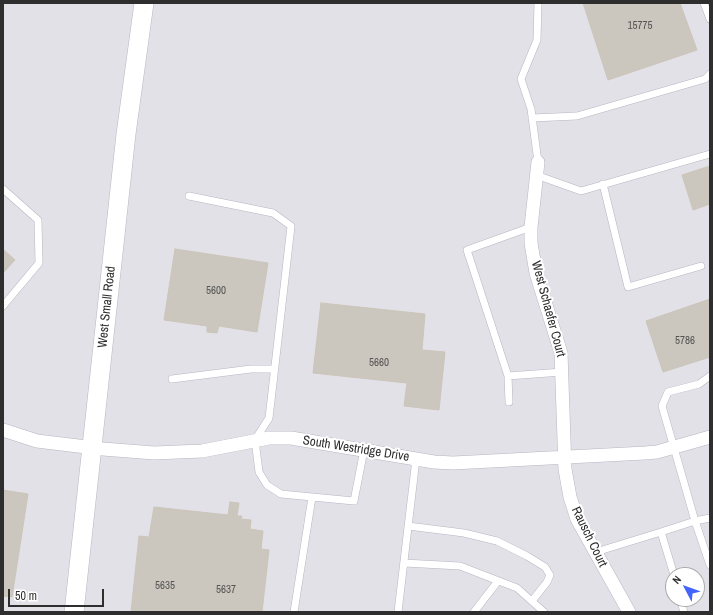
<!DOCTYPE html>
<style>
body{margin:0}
#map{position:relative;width:713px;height:615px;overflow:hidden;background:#efe9e1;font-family:"Archivo Narrow",sans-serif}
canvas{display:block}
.frame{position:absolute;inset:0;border:4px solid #2e2e2e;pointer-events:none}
.north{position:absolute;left:665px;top:567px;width:40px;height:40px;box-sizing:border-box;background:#fff;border:1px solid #ababab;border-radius:50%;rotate:311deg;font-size:11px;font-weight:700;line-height:16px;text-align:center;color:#2e2e2e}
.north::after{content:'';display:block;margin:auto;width:14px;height:18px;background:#4264fb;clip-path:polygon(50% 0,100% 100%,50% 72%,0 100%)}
.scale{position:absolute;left:8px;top:589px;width:96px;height:18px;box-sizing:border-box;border:2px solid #2e2e2e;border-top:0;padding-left:5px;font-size:12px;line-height:14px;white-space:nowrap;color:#2e2e2e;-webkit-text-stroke:3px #fff;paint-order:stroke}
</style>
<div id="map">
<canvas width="713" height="615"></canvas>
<div class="frame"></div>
<div class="north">N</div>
<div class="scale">50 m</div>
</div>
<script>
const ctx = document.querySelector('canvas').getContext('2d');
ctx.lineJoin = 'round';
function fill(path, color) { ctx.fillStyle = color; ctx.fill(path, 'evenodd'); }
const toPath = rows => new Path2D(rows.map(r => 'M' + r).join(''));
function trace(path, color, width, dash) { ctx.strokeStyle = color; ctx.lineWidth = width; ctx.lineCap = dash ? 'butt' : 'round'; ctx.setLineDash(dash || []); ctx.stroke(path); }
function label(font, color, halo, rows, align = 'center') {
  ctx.font = font + ' "Archivo Narrow",sans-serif'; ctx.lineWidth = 4; ctx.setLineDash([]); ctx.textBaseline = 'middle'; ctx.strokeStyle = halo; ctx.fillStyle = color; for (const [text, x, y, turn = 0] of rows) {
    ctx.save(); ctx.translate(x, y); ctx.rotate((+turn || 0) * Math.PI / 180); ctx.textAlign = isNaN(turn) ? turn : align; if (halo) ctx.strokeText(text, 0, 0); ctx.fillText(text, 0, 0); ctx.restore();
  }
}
const industrial = toPath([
 [3,3,710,3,710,612,3,612],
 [673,575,697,575,697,599,673,599]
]);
const building = toPath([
 [583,3,680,3,697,50,608,80,583,3],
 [710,166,710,204,693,210,682,175,710,166],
 [3,249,15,260,3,273,3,249],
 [175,249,268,263,257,332,219,326,217,333,207,332,207,326,164,320,175,249],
 [710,299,710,357,663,372,646,321,710,299],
 [321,303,425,314,422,350,445,352,439,410,404,406,407,383,313,373,321,303],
 [3,490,28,494,12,597,3,596,3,490],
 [230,502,239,503,237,516,242,516,241,519,251,520,250,529,263,531,261,549,269,550,262,612,131,612,139,536,149,537,154,507,228,515,230,502]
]);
const lane = toPath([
 [704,3,710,19],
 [532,118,577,116,705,79,710,74],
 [538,162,531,109,521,79,537,40,538,3],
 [536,175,581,191,710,154],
 [603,184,628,287,701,266],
 [3,189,38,220,39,263,3,306],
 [189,196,273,213,291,226,269,418,255,440,259,472,267,485,281,494,354,501,364,450],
 [531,227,467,250,508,376,562,372],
 [508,376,509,402],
 [172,379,251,369,274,369],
 [710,518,695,521,710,565],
 [408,526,464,533,497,541,527,556,545,567,550,575,547,582,532,601],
 [596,552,661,532],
 [404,563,460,566,517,588,544,612],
 [674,575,661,532,695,521,662,406,668,392,699,384,710,376],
 [680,599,684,612],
 [294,612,312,497],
 [398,612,416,459],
 [474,612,498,581]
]);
const street = toPath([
 [538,162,531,227,531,243,536,273,561,353,565,469,570,497,577,519,629,612],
 [3,430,37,441,103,449,154,453,202,451,269,438,291,438,434,462,453,463,645,453,657,452,710,437]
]);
const secondary = toPath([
 [74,612,126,134,144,3]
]);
const numberNames = [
 ["15775",640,26],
 ["5600",216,291],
 ["5786",685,341],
 ["5660",379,363],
 ["5635",165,586],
 ["5637",226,590]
];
const streetNames = [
 ["West Small Road",107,307,-84],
 ["West Schaefer Court",548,309,75],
 ["South Westridge Drive",356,449,9],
 ["Rausch Court",589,537,64]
];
fill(industrial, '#e3e1e8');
fill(building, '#cbc7bf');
trace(building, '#cbc5ba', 1);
trace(lane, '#b4b7c1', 8);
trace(street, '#b4b7c1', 14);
trace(secondary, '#b4b7c1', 20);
trace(lane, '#fff', 7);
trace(street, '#fff', 13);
trace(secondary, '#fff', 19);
label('11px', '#555452', null, numberNames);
label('13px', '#2e2e2e', '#fff', streetNames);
</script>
